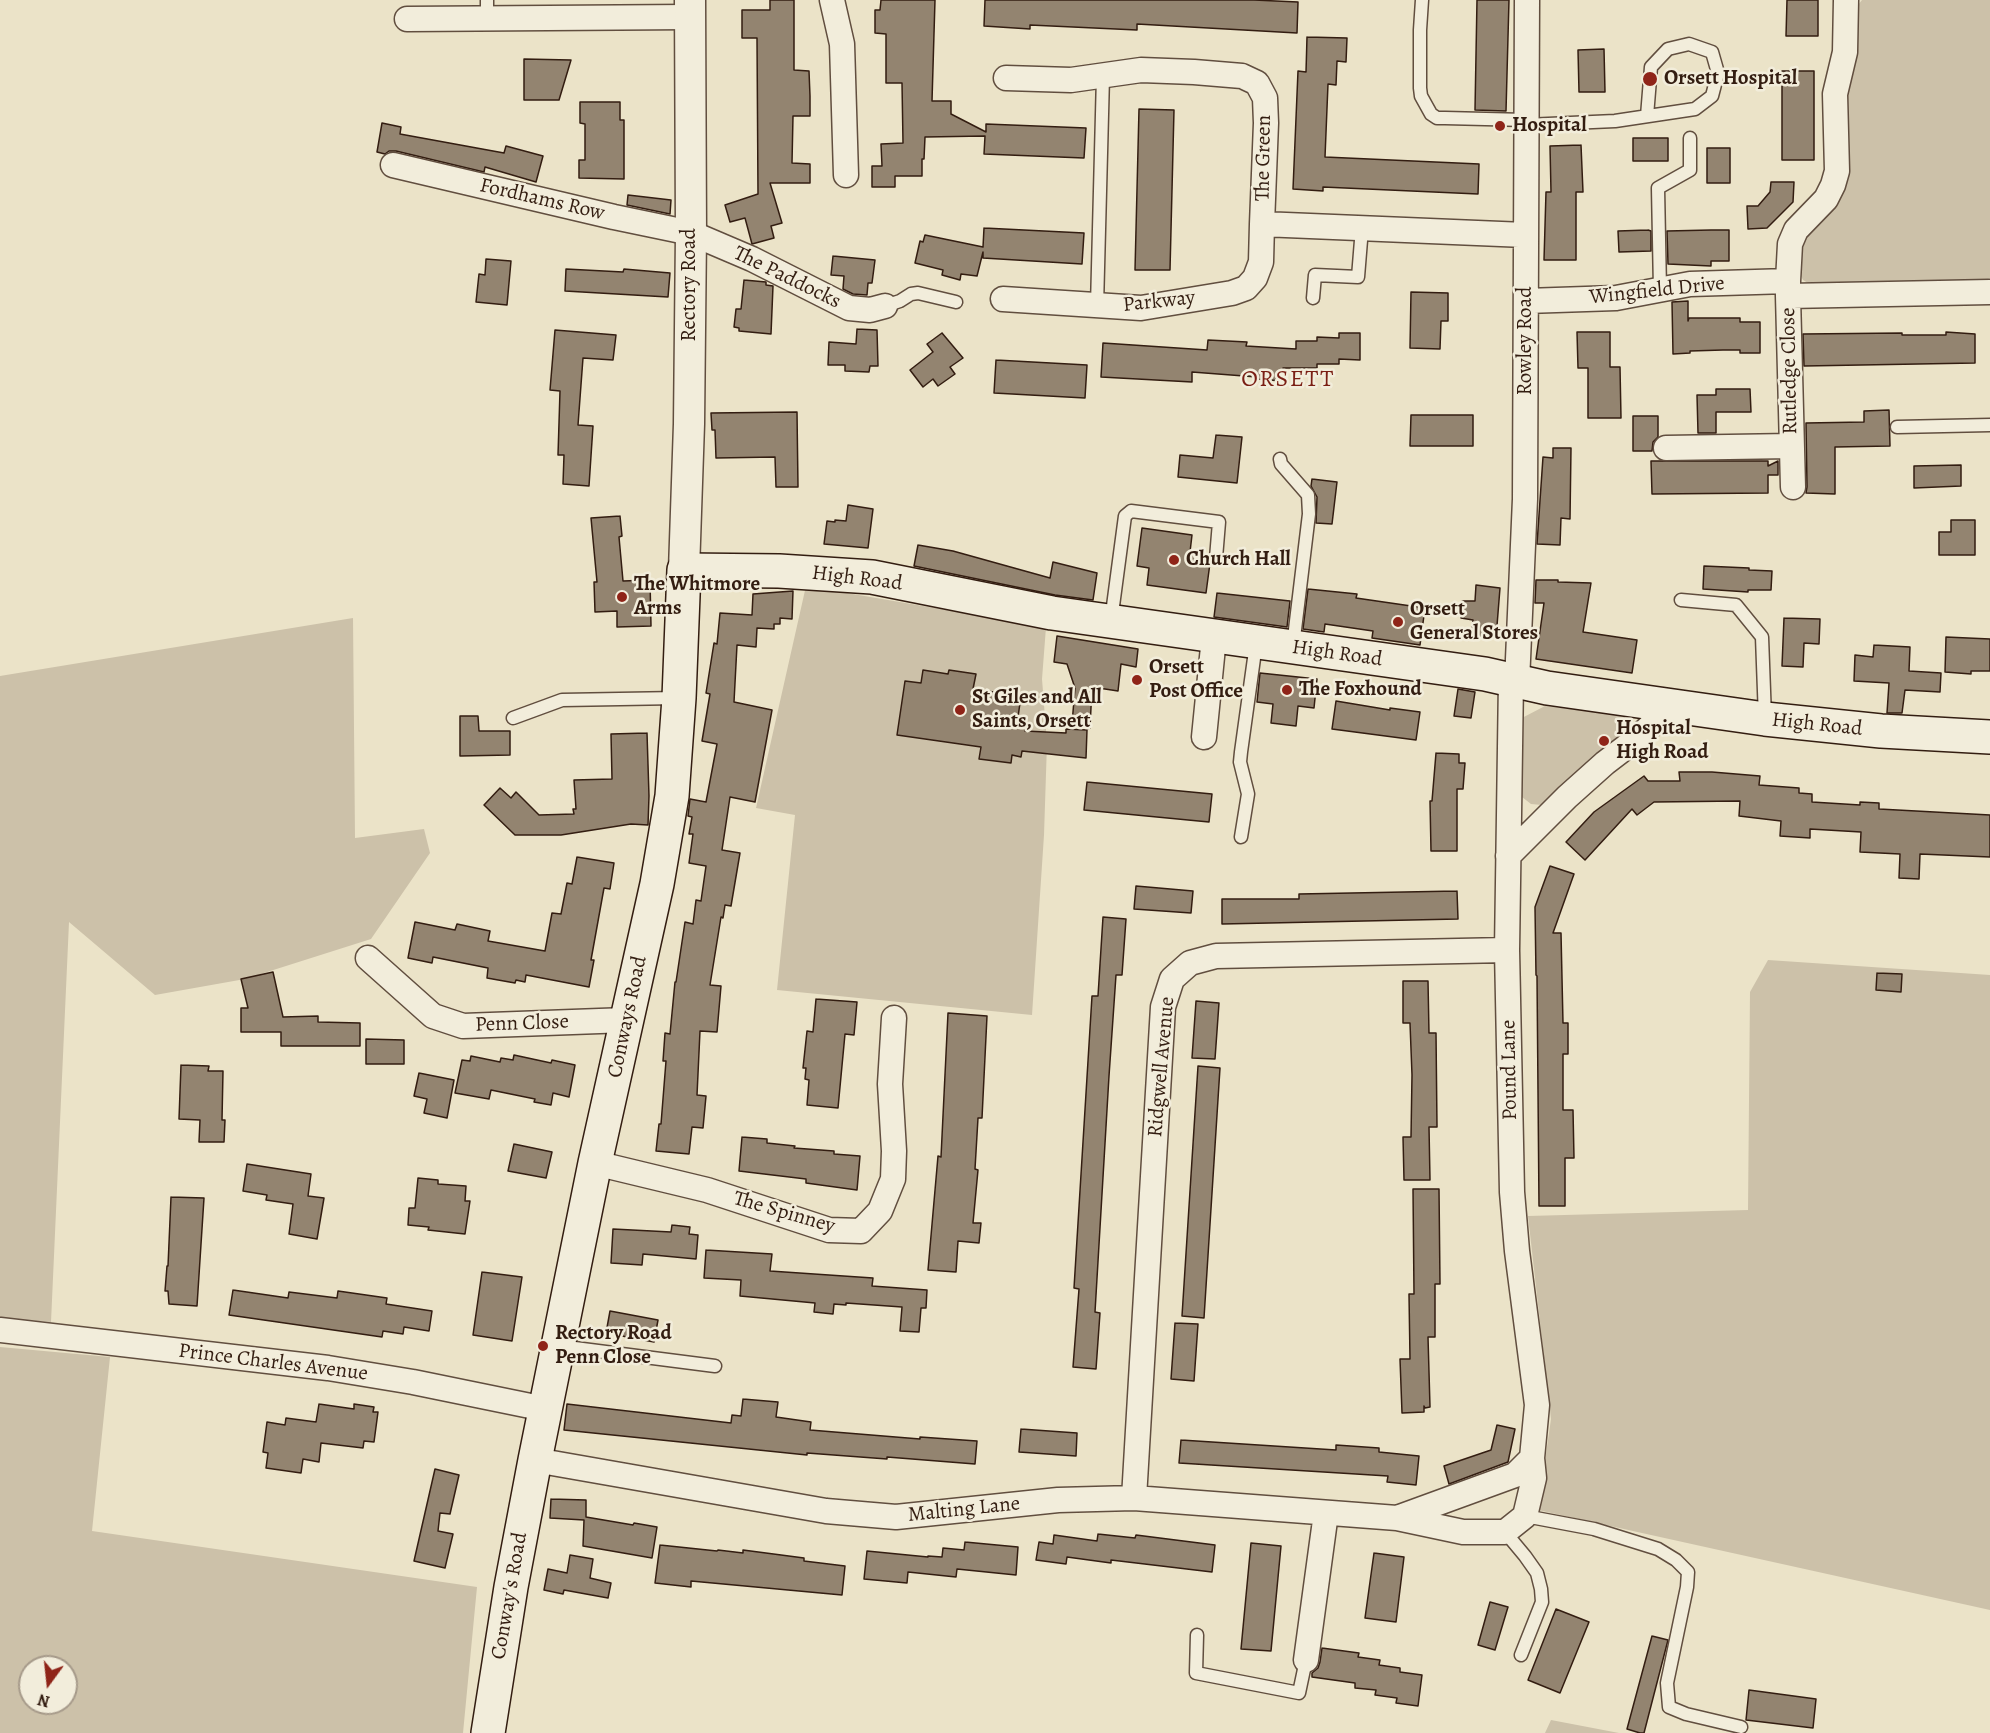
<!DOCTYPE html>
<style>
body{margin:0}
#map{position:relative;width:1990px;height:1733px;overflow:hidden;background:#ebe3c8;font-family:Alegreya,serif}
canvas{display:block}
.north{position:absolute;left:18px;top:1655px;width:60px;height:60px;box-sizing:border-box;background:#f2eddb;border:2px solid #a69a8a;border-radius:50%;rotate:195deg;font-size:16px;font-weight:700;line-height:24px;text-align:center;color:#331d11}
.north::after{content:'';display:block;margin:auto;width:21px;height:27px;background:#8f2418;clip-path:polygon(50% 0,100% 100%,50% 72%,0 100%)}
</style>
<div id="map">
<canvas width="1990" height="1733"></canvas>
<div class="north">N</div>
</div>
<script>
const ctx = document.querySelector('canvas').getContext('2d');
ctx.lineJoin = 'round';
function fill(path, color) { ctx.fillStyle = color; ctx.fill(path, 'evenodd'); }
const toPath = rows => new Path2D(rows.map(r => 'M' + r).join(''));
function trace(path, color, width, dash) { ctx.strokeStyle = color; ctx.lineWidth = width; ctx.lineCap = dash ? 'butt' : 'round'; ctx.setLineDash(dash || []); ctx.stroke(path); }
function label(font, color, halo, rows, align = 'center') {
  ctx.font = font + ' Alegreya,serif'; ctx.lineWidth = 5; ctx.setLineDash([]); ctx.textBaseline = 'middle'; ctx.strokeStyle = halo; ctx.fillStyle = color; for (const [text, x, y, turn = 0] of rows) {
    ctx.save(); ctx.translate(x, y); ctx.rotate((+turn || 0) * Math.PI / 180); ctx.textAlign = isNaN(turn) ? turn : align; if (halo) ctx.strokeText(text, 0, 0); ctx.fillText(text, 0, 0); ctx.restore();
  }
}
const green = toPath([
 [1862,0,1990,0,1990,278,1978,284,1813,286,1803,280,1799,272,1803,235,1832,202,1841,91,1851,14],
 [806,586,1046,627,1042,679,1047,743,1044,835,1032,1015,777,990,795,815,756,808],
 [353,618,355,838,424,829,430,853,371,939,245,979,155,995,69,922,51,1322,0,1318,0,676],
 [1545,706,1630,716,1631,724,1628,733,1542,805,1531,804,1522,797,1518,790,1520,719],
 [1768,960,1990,975,1990,1610,1538,1510,1551,1419,1528,1216,1748,1210,1750,992],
 [0,1347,110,1357,92,1531,477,1587,463,1733,0,1733],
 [30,1667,66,1667,66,1703,30,1703],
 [1551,1720,1619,1733,1545,1733]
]);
const building = toPath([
 [770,0,794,0,794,70,809,71,810,96,810,116,793,116,792,163,810,164,810,183,770,183,782,223,771,226,774,238,752,244,745,218,730,222,725,205,758,194,757,38,742,38,742,10,770,10,770,0],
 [881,0,935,0,932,101,951,101,951,114,986,132,986,124,1086,128,1084,158,984,154,985,136,925,137,924,159,922,159,922,176,895,176,895,187,872,187,872,166,882,166,881,144,903,143,902,83,886,83,886,34,875,33,875,10,880,10,881,0],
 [985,0,1254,0,1298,2,1297,33,1137,24,1137,30,1030,25,1030,29,984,26,985,0],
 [1477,0,1509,0,1506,111,1475,110,1477,0],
 [1787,0,1818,0,1818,36,1786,36,1787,0],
 [1307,37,1347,38,1346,62,1337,61,1336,85,1328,84,1325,157,1479,164,1478,194,1323,187,1323,191,1293,189,1298,71,1306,72,1307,37],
 [1604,49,1605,92,1579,92,1578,50,1604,49],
 [524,59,571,60,559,100,524,100,524,59],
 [1782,71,1814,71,1814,160,1782,160,1782,71],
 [580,102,620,102,620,120,624,120,624,179,579,178,579,160,585,160,585,124,580,123,580,102],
 [1139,109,1174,110,1170,270,1135,270,1139,109],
 [382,123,401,127,400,134,504,153,506,146,543,156,536,182,485,167,484,172,396,151,389,151,385,154,377,152,382,123],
 [1633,138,1668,138,1668,161,1633,161,1633,138],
 [1581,145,1583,192,1576,192,1576,260,1544,260,1546,192,1551,192,1550,146,1581,145],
 [1707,148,1730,148,1730,183,1707,183,1707,148],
 [1771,182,1794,182,1793,202,1767,228,1748,229,1747,206,1758,206,1770,192,1771,182],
 [628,195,671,200,670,214,627,205,628,195],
 [984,228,1084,233,1082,264,983,258,983,252,977,276,961,274,960,280,942,275,943,270,915,263,920,241,923,242,925,235,983,247,984,228],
 [1648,230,1651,231,1651,251,1619,252,1618,231,1648,230],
 [1711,230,1729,230,1729,261,1711,261,1711,266,1668,264,1667,231,1711,230],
 [833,256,875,260,872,283,868,283,867,295,853,294,843,289,844,276,831,275,833,256],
 [486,259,511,261,507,305,476,302,479,274,485,275,486,259],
 [566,269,623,272,624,269,670,273,668,297,565,291,566,269],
 [744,280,766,282,766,285,773,286,771,334,739,331,739,328,734,327,736,309,741,309,744,280],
 [1411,292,1448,293,1448,321,1441,321,1440,349,1410,348,1411,292],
 [1688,301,1688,321,1689,318,1740,318,1740,322,1760,322,1760,353,1740,353,1740,350,1723,350,1690,351,1690,353,1673,354,1672,302,1688,301],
 [857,329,877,330,878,366,870,366,869,372,845,371,845,365,828,365,829,342,856,344,857,329],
 [555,330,616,335,613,360,583,358,578,425,593,426,589,486,563,484,564,455,558,455,560,391,550,390,555,330],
 [1577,332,1610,332,1610,367,1620,367,1621,418,1588,418,1588,368,1578,368,1577,332],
 [1946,332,1975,334,1975,363,1804,366,1803,334,1902,333,1902,335,1946,335,1946,332],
 [942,333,963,358,950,367,955,374,938,386,933,379,923,387,910,370,933,352,927,344,942,333],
 [1339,333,1360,333,1360,360,1339,359,1339,364,1317,364,1317,368,1283,368,1282,381,1257,379,1257,377,1192,372,1192,382,1101,377,1103,343,1207,350,1208,340,1247,342,1246,346,1296,349,1296,341,1317,341,1317,337,1339,338,1339,333],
 [996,360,1087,365,1085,398,994,393,996,360],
 [1716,389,1750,389,1751,412,1716,412,1716,433,1698,433,1697,395,1716,395,1716,389],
 [1889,410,1890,446,1835,447,1835,494,1806,493,1807,487,1806,423,1864,422,1864,411,1889,410],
 [797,412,798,487,776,487,775,457,716,458,715,430,712,430,711,413,797,412],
 [1411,415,1473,415,1473,446,1410,446,1411,415],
 [1633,416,1658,416,1658,437,1653,442,1652,451,1633,451,1633,416],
 [1216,435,1242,437,1237,483,1178,477,1180,455,1213,458,1216,435],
 [1553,448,1571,448,1570,519,1561,518,1560,545,1537,544,1543,457,1553,458,1553,448],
 [1651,461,1768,461,1768,466,1778,461,1778,475,1768,475,1768,493,1652,494,1651,461],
 [1961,465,1961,486,1914,488,1914,466,1961,465],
 [1312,479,1337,482,1332,524,1316,523,1317,497,1311,486,1312,479],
 [848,505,873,509,868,548,824,544,827,521,835,522,835,520,846,521,848,505],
 [620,516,622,536,619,537,623,581,650,580,651,626,617,627,617,611,595,612,594,582,597,582,591,518,620,516],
 [1951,520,1975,520,1975,555,1939,555,1939,532,1951,532,1951,520],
 [1142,528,1192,535,1190,552,1208,554,1210,563,1206,593,1147,585,1149,568,1137,566,1142,528],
 [918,545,953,551,1050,578,1053,562,1097,573,1093,600,1055,595,914,566,918,545],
 [1704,566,1749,568,1749,570,1772,571,1771,590,1748,590,1748,592,1703,589,1704,566],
 [1536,580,1558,580,1558,582,1591,583,1583,632,1637,640,1632,673,1536,659,1544,603,1535,603,1536,580],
 [1476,585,1500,588,1496,638,1471,636,1473,620,1461,618,1462,601,1475,601,1476,585],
 [1308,589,1357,594,1356,598,1425,608,1420,645,1372,638,1373,631,1325,624,1324,632,1303,629,1308,589],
 [793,591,792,619,780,618,780,624,774,624,774,629,757,628,756,647,737,645,734,702,772,710,755,802,730,797,722,850,740,853,731,906,725,905,723,918,721,917,710,985,721,986,717,1032,700,1031,697,1095,706,1096,703,1128,692,1127,689,1154,656,1151,659,1124,661,1124,666,1061,663,1061,665,1033,670,1034,675,982,676,982,685,922,693,924,696,900,701,901,706,866,689,863,693,834,689,834,692,817,688,816,690,799,706,802,717,744,702,741,710,694,706,693,714,643,717,644,720,613,752,615,753,594,793,591],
 [1217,593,1290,601,1287,627,1214,617,1217,593],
 [1784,618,1820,619,1819,644,1804,643,1803,667,1782,666,1784,618],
 [1057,636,1138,649,1136,667,1121,664,1118,691,1092,687,1090,728,1087,729,1086,725,1072,724,1075,688,1067,664,1054,662,1057,636],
 [1946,637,1990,639,1990,671,1971,671,1971,674,1945,672,1946,637],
 [1874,645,1910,647,1909,671,1941,673,1940,692,1905,690,1902,713,1887,713,1889,683,1854,681,1855,655,1873,657,1874,645],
 [923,670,948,674,949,670,976,674,973,689,1021,696,1017,724,1026,725,1025,731,1066,733,1066,729,1087,730,1086,758,1022,751,1021,757,1012,755,1011,763,979,759,981,747,897,735,905,681,921,683,923,670],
 [1260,673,1317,679,1314,708,1298,706,1296,726,1271,723,1273,704,1257,702,1260,673],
 [1458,689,1475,692,1471,718,1454,716,1458,689],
 [1336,701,1390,710,1390,708,1420,712,1416,740,1332,729,1336,701],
 [460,716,478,716,479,731,510,731,510,755,460,756,460,716],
 [647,733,649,796,648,825,631,824,561,835,515,835,484,805,500,788,511,798,516,792,539,815,574,814,573,809,576,809,574,780,612,779,611,734,647,733],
 [1436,753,1459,754,1459,763,1465,763,1463,789,1457,789,1457,851,1431,851,1430,801,1432,801,1436,753],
 [1679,772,1712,772,1760,776,1759,785,1799,788,1799,793,1812,794,1812,802,1860,805,1860,802,1879,803,1879,809,1990,815,1990,857,1920,854,1919,879,1899,878,1900,854,1860,852,1861,832,1810,829,1810,838,1780,836,1781,821,1739,816,1740,801,1654,802,1637,815,1632,809,1585,860,1566,842,1594,812,1644,776,1648,781,1680,781,1679,772],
 [1087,782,1212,794,1209,822,1084,810,1087,782],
 [577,857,614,863,610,889,604,888,591,960,594,960,589,987,526,975,525,982,516,980,515,983,487,978,488,968,433,957,432,963,408,958,415,922,455,930,457,924,490,931,488,941,545,951,552,913,561,914,567,883,572,884,577,857],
 [1550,866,1574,874,1553,933,1561,933,1563,1023,1568,1023,1568,1054,1563,1054,1563,1110,1573,1110,1574,1158,1565,1158,1565,1206,1539,1206,1537,976,1536,975,1535,907,1550,866],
 [1136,886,1193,891,1191,913,1134,909,1136,886],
 [1457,891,1458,919,1222,924,1222,899,1299,899,1299,894,1457,891],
 [1103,917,1126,919,1122,975,1116,975,1109,1076,1095,1312,1100,1313,1096,1369,1073,1367,1079,1289,1074,1288,1092,996,1098,996,1103,917],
 [273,972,283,1017,318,1016,318,1022,360,1023,360,1046,281,1046,281,1032,241,1032,241,1008,248,1008,241,979,273,972],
 [1877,973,1902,974,1901,992,1876,990,1877,973],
 [1403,981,1428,981,1429,1033,1436,1033,1437,1127,1429,1127,1430,1180,1404,1180,1403,1137,1411,1137,1412,1075,1410,1023,1403,1023,1403,981],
 [816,999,857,1002,854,1035,845,1034,838,1108,807,1105,809,1080,805,1079,806,1068,803,1068,807,1031,813,1032,816,999],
 [1196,1001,1219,1003,1215,1059,1192,1058,1196,1001],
 [948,1013,987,1016,982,1118,978,1118,975,1169,978,1170,973,1223,981,1223,979,1243,958,1241,956,1272,928,1270,938,1156,941,1157,948,1013],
 [366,1039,404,1040,404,1064,366,1064,366,1039],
 [514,1055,551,1063,552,1060,575,1065,569,1097,553,1093,551,1105,534,1102,535,1099,491,1090,489,1099,455,1093,462,1060,470,1061,471,1056,500,1062,501,1058,513,1060,514,1055],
 [181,1065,209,1066,208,1071,223,1071,222,1120,225,1120,224,1142,199,1142,200,1120,179,1119,181,1065],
 [1198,1066,1220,1068,1204,1318,1182,1316,1198,1066],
 [419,1073,454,1080,447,1118,424,1113,427,1099,414,1096,419,1073],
 [742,1137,767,1139,767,1143,795,1146,794,1148,834,1151,834,1154,860,1156,857,1190,806,1183,806,1179,739,1171,742,1137],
 [514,1144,552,1152,546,1178,508,1171,514,1144],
 [247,1164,311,1174,308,1196,324,1198,317,1239,289,1234,293,1204,266,1200,267,1195,243,1191,247,1164],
 [418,1178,438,1180,438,1184,466,1186,465,1201,470,1201,465,1234,428,1230,429,1227,408,1225,409,1208,415,1208,418,1178],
 [1413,1189,1439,1189,1440,1284,1435,1284,1435,1337,1428,1337,1430,1407,1425,1408,1424,1406,1424,1412,1402,1413,1400,1359,1410,1359,1409,1294,1414,1294,1413,1189],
 [171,1197,204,1198,197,1306,169,1304,168,1291,165,1291,167,1266,168,1266,171,1197],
 [672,1225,690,1227,689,1234,698,1235,696,1259,643,1254,642,1265,611,1263,613,1229,671,1232,672,1225],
 [706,1250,772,1254,770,1271,873,1278,872,1286,927,1290,926,1308,921,1308,919,1332,900,1331,902,1307,846,1303,846,1305,834,1304,833,1314,814,1312,815,1303,740,1296,741,1280,704,1278,706,1250],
 [482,1272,522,1277,512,1341,473,1335,482,1272],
 [233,1290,288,1298,289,1292,337,1298,338,1291,387,1298,386,1304,432,1311,429,1331,404,1327,403,1334,383,1331,382,1337,229,1315,233,1290],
 [610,1311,658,1320,654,1342,606,1333,610,1311],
 [1175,1323,1198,1324,1194,1381,1171,1379,1175,1323],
 [743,1399,778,1402,776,1417,811,1422,810,1430,920,1439,920,1437,977,1441,975,1464,887,1457,887,1459,807,1453,807,1455,564,1430,567,1404,731,1423,732,1415,741,1416,743,1399],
 [319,1404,354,1409,354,1404,374,1407,373,1412,378,1412,374,1442,364,1441,363,1448,321,1443,319,1462,303,1459,301,1473,266,1468,268,1453,263,1452,267,1422,285,1425,286,1418,316,1422,319,1404],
 [1497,1425,1515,1429,1508,1462,1449,1484,1444,1466,1491,1450,1497,1425],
 [1021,1429,1077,1433,1076,1456,1019,1452,1021,1429],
 [1181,1440,1336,1450,1336,1445,1379,1448,1379,1452,1419,1456,1416,1485,1387,1482,1388,1476,1179,1463,1181,1440],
 [435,1469,459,1475,450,1514,440,1513,438,1531,453,1534,445,1568,414,1561,435,1469],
 [551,1499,586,1500,586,1517,633,1525,634,1523,657,1527,652,1558,583,1546,584,1520,550,1518,551,1499],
 [1098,1534,1135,1538,1136,1535,1215,1545,1212,1572,1111,1560,1111,1563,1067,1557,1066,1564,1036,1560,1039,1542,1053,1544,1054,1535,1097,1541,1098,1534],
 [965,1542,1018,1547,1016,1575,957,1569,956,1577,908,1572,907,1583,864,1579,867,1551,928,1557,928,1556,942,1557,943,1548,964,1550,965,1542],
 [1251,1543,1281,1546,1271,1651,1241,1649,1251,1543],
 [660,1545,717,1551,718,1550,743,1553,743,1550,804,1558,804,1561,845,1566,842,1595,691,1581,691,1587,655,1583,660,1545],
 [1374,1553,1404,1557,1396,1622,1365,1618,1374,1553],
 [570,1555,593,1559,590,1578,611,1583,608,1598,564,1590,563,1594,544,1590,548,1569,567,1573,570,1555],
 [1490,1602,1508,1607,1495,1650,1478,1645,1490,1602],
 [1556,1609,1589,1622,1560,1693,1528,1680,1556,1609],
 [1652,1636,1668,1640,1644,1733,1640,1733,1627,1729,1652,1636],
 [1322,1648,1359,1653,1358,1657,1380,1660,1379,1665,1400,1668,1400,1672,1422,1675,1418,1706,1396,1703,1397,1698,1375,1695,1376,1690,1355,1688,1355,1683,1312,1677,1312,1673,1318,1668,1320,1662,1322,1648],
 [1749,1690,1816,1699,1813,1728,1746,1720,1749,1690]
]);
const service = toPath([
 [487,0,487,18],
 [1422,0,1420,30,1420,88,1421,96,1431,114,1437,118,1445,118,1526,120],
 [1526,125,1615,121,1695,109,1712,96,1718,73,1712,52,1689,44,1668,49,1651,67,1647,116],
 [1660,290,1658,188,1690,170,1690,138],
 [1313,298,1315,275,1358,277,1362,228],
 [885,306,900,301,911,294,918,293,956,302],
 [1097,306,1103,76],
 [1897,427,1990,425],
 [1280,459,1281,464,1308,495,1309,514,1293,646],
 [1681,600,1736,605,1762,637,1765,718],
 [1111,621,1125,516,1131,511,1219,522,1216,558],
 [513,718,562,700,678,698],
 [1241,837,1248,794,1240,762,1241,752,1256,644],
 [559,1346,715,1366],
 [1525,1516,1594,1529,1658,1549,1676,1560,1688,1572,1687,1587,1667,1683,1669,1707,1686,1714,1741,1727],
 [1505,1532,1525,1556,1537,1573,1541,1589,1542,1602,1521,1655],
 [1197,1635,1196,1673,1299,1693,1306,1660]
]);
const minor = toPath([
 [832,0,842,44,846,175],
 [407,19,689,17],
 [1006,78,1071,80,1141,70,1194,72,1242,76,1257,83,1265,98,1266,123,1262,224,1525,235],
 [393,165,614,217,691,233,752,259,849,308,870,310,885,306],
 [1788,281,1790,244,1796,230,1826,199,1833,185,1837,171,1835,94,1845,52,1846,0],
 [1788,296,1793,487],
 [1003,299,1141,308,1232,293,1246,288,1255,278,1261,262,1262,224],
 [1526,301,1616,298,1690,284,1788,281,1788,296,1990,292],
 [1666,448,1791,446],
 [1517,682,1525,499,1527,0],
 [1204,737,1214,637],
 [1508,856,1567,797,1605,763,1639,737,1672,705],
 [368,958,433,1016,463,1026,627,1020],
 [595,1163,707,1190,829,1230,861,1231,880,1211,893,1179,894,1151,890,1084,894,1018],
 [0,1330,328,1368,413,1382,545,1409],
 [535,1460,826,1511,896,1517,1058,1500,1134,1498,1397,1518,1463,1532,1505,1532,1525,1516,1534,1478,1532,1458,1537,1405,1517,1251,1512,1192,1507,950,1511,680],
 [1134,1498,1163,1007,1172,979,1190,963,1216,956,1507,950],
 [1397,1518,1515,1475,1532,1458],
 [1306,1660,1326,1513]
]);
const tertiary = toPath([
 [684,570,689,424,691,233,690,0]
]);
const secondary = toPath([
 [488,1733,511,1587,535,1460,595,1163,657,884,672,796,679,698,684,570,779,571,872,577,1052,613,1485,674,1547,688,1765,719,1881,731,1990,737]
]);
const markers = [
 [1650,79,8,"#8f2418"],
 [1500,126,6,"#8f2418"],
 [1174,560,6,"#8f2418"],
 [622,597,6,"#8f2418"],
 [1398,622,6,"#8f2418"],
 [1137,680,6,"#8f2418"],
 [1287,690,6,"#8f2418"],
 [960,710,6,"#8f2418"],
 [1604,741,6,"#8f2418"],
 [543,1346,6,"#8f2418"]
];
const poiNames = [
 ["Orsett Hospital",1664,79],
 ["Hospital",1512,126],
 ["Church Hall",1186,560],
 ["The Whitmore",634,585],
 ["Arms",634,609],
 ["Orsett",1410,610],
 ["General Stores",1410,634],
 ["Orsett",1149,668],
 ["Post Office",1149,692],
 ["The Foxhound",1299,690],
 ["St Giles and All",972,698],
 ["Saints, Orsett",972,722],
 ["Hospital",1616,729],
 ["High Road",1616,753],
 ["Rectory Road",555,1334],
 ["Penn Close",555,1358]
];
const streetNames = [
 ["The Green",1264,158,-89],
 ["Fordhams Row",542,200,13],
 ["The Paddocks",787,278,26],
 ["Rectory Road",690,285,-90],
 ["Wingfield Drive",1657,291,-6],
 ["Parkway",1159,302,-6],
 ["Rowley Road",1526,341,-90],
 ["Rutledge Close",1790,371,-91],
 ["High Road",857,579,7],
 ["High Road",1337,654,8],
 ["High Road",1817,725,6],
 ["Conways Road",628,1017,-78],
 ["Penn Close",522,1024,-2],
 ["Ridgwell Avenue",1162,1067,-85],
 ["Pound Lane",1510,1070,-91],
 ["The Spinney",784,1213,16],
 ["Prince Charles Avenue",273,1363,7],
 ["Malting Lane",964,1510,-6],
 ["Conway's Road",510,1596,-80]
];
const quarterNames = [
 ["ORSETT",1288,380]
];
fill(green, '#ccc1a9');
fill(building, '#938470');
trace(building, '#331d11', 1.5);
trace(service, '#614e3f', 15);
trace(minor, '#614e3f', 27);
trace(tertiary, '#614e3f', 33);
trace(secondary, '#331d11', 36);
trace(service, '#f2eddb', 12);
trace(minor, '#f2eddb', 24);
trace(tertiary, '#f2eddb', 30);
trace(secondary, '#f2eddb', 33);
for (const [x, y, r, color] of markers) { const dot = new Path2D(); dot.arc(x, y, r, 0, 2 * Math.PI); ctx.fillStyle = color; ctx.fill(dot); trace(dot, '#f2eddb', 2); }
label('bold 21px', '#331d11', '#f2eddb', poiNames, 'left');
label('21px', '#331d11', '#f2eddb', streetNames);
ctx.letterSpacing = '1.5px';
label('24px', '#7a1f14', '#f2eddb', quarterNames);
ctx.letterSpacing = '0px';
</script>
